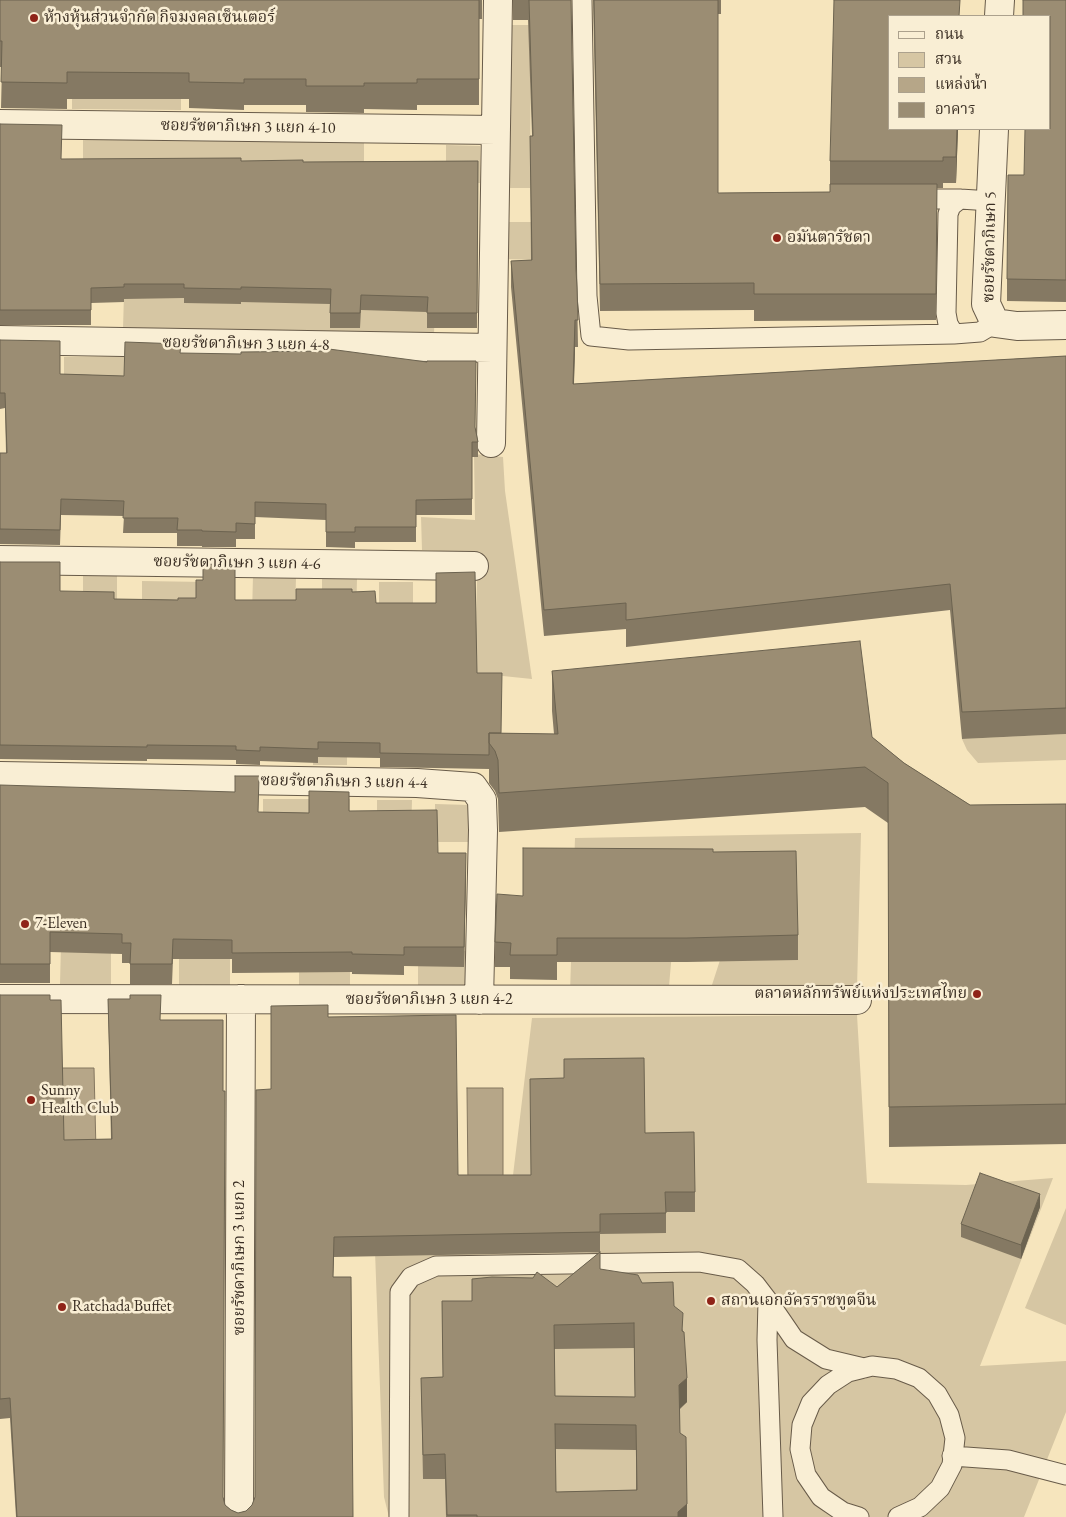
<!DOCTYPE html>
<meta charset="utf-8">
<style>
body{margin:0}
#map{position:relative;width:1066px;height:1517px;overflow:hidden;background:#f6e5bd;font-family:"EB Garamond","Noto Serif Thai",serif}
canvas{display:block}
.legend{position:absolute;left:888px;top:15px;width:162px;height:115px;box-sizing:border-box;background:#f9eed4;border:1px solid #aca18d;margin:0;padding:6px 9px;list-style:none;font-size:15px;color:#392d22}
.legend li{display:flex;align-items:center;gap:10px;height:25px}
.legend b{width:25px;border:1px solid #aca18d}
</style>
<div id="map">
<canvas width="1066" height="1517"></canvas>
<ul class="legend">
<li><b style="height:6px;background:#f9eed4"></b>ถนน</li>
<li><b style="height:14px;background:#d6c6a3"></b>สวน</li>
<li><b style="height:14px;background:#b6a688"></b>แหล่งน้ำ</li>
<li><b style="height:14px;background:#9b8d73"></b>อาคาร</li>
</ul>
</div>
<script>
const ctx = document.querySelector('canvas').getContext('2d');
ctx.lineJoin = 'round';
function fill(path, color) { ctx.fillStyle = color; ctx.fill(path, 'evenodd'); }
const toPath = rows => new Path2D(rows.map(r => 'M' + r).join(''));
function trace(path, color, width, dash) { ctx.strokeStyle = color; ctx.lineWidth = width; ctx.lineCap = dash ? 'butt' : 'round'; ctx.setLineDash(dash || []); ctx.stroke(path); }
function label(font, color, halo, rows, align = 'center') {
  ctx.font = font + ' "EB Garamond","Noto Serif Thai",serif'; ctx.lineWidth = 5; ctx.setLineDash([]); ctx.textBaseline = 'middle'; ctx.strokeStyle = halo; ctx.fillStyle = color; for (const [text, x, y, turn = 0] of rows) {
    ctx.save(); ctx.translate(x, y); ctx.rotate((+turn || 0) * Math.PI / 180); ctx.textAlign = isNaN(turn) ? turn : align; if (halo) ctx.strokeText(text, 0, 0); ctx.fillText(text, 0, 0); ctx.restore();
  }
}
const green = toPath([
 [509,25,531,25,530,188,509,188],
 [72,83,181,85,181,110,72,109],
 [83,138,364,138,364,179,83,179],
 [446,145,480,146,480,183,446,183],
 [505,222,539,222,539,260,505,259],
 [124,294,435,299,434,335,123,329],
 [64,357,125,357,124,395,64,395],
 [474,454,503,457,505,491,532,679,474,673,478,553,422,550,421,517,475,520],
 [83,575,117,576,117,614,83,614],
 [253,576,296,577,295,615,252,614],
 [322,579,357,579,356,617,322,617],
 [142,581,205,582,204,620,142,619],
 [379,582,413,582,413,620,379,620],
 [314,727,347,728,347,765,313,765],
 [1066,734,1066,760,978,763,967,750,962,739],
 [263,799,350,799,350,837,263,838],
 [377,800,412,800,411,839,377,838],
 [435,804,469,805,469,842,435,842],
 [861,833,857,988,711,988,741,895,673,941,669,986,570,993,575,838],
 [61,945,111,946,111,984,60,984],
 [179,948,230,949,230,986,179,986],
 [299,949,350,949,350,987,299,987],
 [418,950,469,951,469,988,418,989],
 [857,1015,867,1183,966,1185,1053,1178,980,1366,1066,1361,1066,1412,1024,1517,389,1517,384,1497,375,1251,506,1233,532,1018],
 [1066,1208,1066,1325,1025,1308]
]);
const water = toPath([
 [62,1068,94,1068,96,1151,57,1151,62,1068],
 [467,1088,503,1088,503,1183,468,1183,467,1088]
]);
const lane = toPath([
 [582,0,587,296,591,336,629,340,954,334,980,332,995,323],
 [913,199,960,199,991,201],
 [954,334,948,324,946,313,948,214,951,206,960,199],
 [768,1301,794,1339,826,1359,864,1368],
 [952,1456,1008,1460,1066,1475],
 [399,1517,400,1292,411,1277,436,1266,699,1262,738,1269,755,1284,768,1301,767,1340,773,1517],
 [859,1517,843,1512,821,1497,806,1475,800,1449,802,1425,811,1403,828,1385,848,1372,872,1366,896,1369,919,1378,937,1394,949,1415,955,1438,952,1465,940,1488,920,1507,898,1517]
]);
const street = toPath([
 [999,16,1000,0],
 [0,124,496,130],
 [994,129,986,304,995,323,1017,326,1066,325],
 [0,340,492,348],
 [491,443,498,0],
 [0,560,474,566],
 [0,776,417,783,473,787,482,800,483,830,479,1000],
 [0,999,857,1000],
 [239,1517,241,999]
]);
const wall = toPath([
 [0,0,482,0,482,19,479,19,479,105,417,105,417,110,364,109,364,113,306,112,306,105,244,105,244,110,189,108,189,99,67,99,67,109,1,108,2,67,0,67],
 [513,0,571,0,576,270,577,287,578,347,575,347,574,384,1066,356,1066,734,962,739,950,610,626,647,626,629,544,636,511,287,511,261,531,260,530,136,532,136,528,20,513,20],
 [593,0,721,0,721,14,718,14,718,193,830,192,830,161,890,129,958,129,956,183,943,183,943,188,937,188,936,320,754,321,754,310,600,311],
 [1066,0,1066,302,1007,301,1007,279,1024,175,1050,129],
 [0,124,61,159,303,162,478,161,477,328,427,328,427,312,361,310,360,328,330,328,330,304,241,302,241,304,184,303,184,298,124,299,124,302,91,303,91,325,0,325],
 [0,340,60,374,124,376,181,353,476,429,478,442,478,457,472,457,472,515,416,515,416,542,355,542,355,548,326,547,326,520,255,517,255,539,236,539,236,547,202,547,202,546,177,546,177,533,123,533,124,516,61,515,60,545,0,544,0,453,6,453,5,408,0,409],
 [0,562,60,591,114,599,178,600,296,600,352,592,376,603,477,673,501,733,554,734,552,711,552,671,872,737,904,763,970,805,1066,804,1066,1144,889,1147,888,823,865,807,499,832,498,799,495,791,489,783,489,769,380,767,380,758,318,757,318,763,260,761,260,765,236,764,236,760,147,759,147,761,0,759],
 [0,785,259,812,309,813,349,811,438,853,466,872,464,967,404,966,404,975,352,974,352,972,232,973,232,959,173,959,172,984,130,984,130,963,122,963,122,954,50,952,50,983,0,983],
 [713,852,798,935,798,960,687,962,557,962,557,980,510,979,510,967,495,967,495,942,523,896],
 [0,995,50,1000,64,1140,111,1139,108,999,161,1020,223,1497,225,1505,231,1510,238,1513,246,1511,252,1505,255,1497,271,1089,328,1017,458,1175,531,1175,645,1133,695,1192,695,1212,666,1212,666,1233,600,1234,600,1269,642,1283,674,1306,683,1331,687,1402,680,1409,680,1433,687,1517,446,1517,445,1479,423,1479,421,1378,443,1377,442,1301,472,1301,557,1287,600,1252,334,1257,333,1277,353,1517,16,1517,10,1418,0,1419],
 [634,1348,635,1397,555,1396,554,1349],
 [555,1449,636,1450,636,1490,556,1492],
 [1040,1207,1021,1259,961,1237,961,1224]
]);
const shadedWall = toPath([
 [957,129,958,129,956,183,956,157],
 [575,320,575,347,573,410,573,384],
 [466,853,466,872,464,967,464,947],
 [1040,1194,1040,1207,1021,1259,1021,1245],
 [687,1378,687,1402,679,1409,679,1385],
 [687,1504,687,1517,678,1517,678,1512]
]);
const building = toPath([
 [0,0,479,0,479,79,417,79,417,83,364,83,364,86,306,86,306,79,244,79,244,83,189,82,189,73,67,72,67,83,1,82,2,41,0,41,0,0],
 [529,0,571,0,576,270,577,287,578,320,575,320,573,384,1066,356,1066,708,962,712,950,584,626,620,626,603,544,610,511,261,532,260,530,136,533,136,529,0],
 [594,0,718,0,718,193,830,192,830,184,937,184,936,294,754,294,754,283,600,284,594,0],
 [834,0,960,0,959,16,890,16,890,129,957,129,956,157,943,157,943,161,830,161,834,0],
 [1023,0,1066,0,1066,280,1007,279,1008,175,1024,175,1025,129,1050,129,1050,16,1023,16,1023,0],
 [0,124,62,125,61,159,241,158,241,161,303,160,303,162,478,161,477,313,427,313,428,297,361,295,360,313,330,313,331,289,241,287,241,289,184,288,184,284,124,284,124,287,91,288,91,310,0,310,0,124],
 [0,340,60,341,60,374,124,376,125,342,181,344,180,353,241,354,241,352,329,351,329,349,427,362,427,361,476,361,475,427,478,442,472,442,472,499,416,500,416,527,355,527,355,532,326,532,326,504,255,502,255,524,236,523,236,532,202,531,202,530,177,530,178,518,123,518,124,501,61,499,60,530,0,529,0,453,7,453,5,393,0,393,0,340],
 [0,562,60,562,60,591,114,592,114,599,178,600,178,598,196,598,196,580,203,580,203,564,235,565,235,600,296,600,296,589,352,589,352,592,375,591,376,603,436,603,436,573,475,572,477,673,502,673,501,733,489,733,489,755,380,753,380,743,318,742,318,749,260,747,260,751,236,750,236,746,147,745,147,747,0,745,0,562],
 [860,641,872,737,904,763,970,805,1066,804,1066,1104,889,1107,888,783,865,767,499,793,498,760,495,751,489,743,489,733,558,734,552,671,860,641],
 [235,776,259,776,258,812,309,813,309,791,349,792,349,811,437,810,438,853,466,853,464,947,404,947,404,955,352,954,352,952,232,953,232,940,173,939,172,964,130,964,131,943,122,943,122,934,50,932,50,964,0,964,0,785,235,792,235,776],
 [523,848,713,849,713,852,796,851,798,935,687,938,557,938,557,955,510,955,511,943,495,942,497,894,523,896,523,848],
 [0,995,50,995,50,1000,61,1000,64,1140,112,1139,108,999,130,999,130,995,161,995,160,1020,223,1020,223,1091,225,1091,223,1497,225,1505,231,1510,238,1513,246,1511,252,1505,255,1497,256,1090,271,1089,271,1006,328,1005,328,1017,456,1015,458,1175,531,1175,530,1079,564,1078,564,1059,644,1058,645,1133,694,1132,695,1192,665,1192,666,1213,600,1214,600,1232,334,1237,333,1277,351,1277,353,1517,17,1517,10,1398,0,1399,0,995],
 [980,1173,1040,1194,1021,1245,961,1224,980,1173],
 [600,1252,600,1269,638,1275,642,1283,673,1282,674,1306,683,1313,682,1331,684,1332,687,1378,679,1385,680,1433,686,1437,687,1504,678,1512,678,1517,477,1517,477,1515,447,1515,445,1454,423,1455,421,1378,443,1377,442,1301,472,1301,472,1279,492,1277,533,1278,537,1272,557,1287,600,1252],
 [634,1323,635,1397,555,1396,554,1325,634,1323],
 [555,1424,636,1425,637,1490,556,1492,555,1424]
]);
const markers = [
 [34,18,5,"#8f2418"],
 [777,238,5,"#8f2418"],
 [25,924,5,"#8f2418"],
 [977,994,5,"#8f2418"],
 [31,1100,5,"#8f2418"],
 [711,1301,5,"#8f2418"],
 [62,1307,5,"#8f2418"]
];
const poiNames = [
 ["ห้างหุ้นส่วนจำกัด กิจมงคลเซ็นเตอร์",44,18],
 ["อมันตารัชดา",787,238],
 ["7-Eleven",35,924],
 ["ตลาดหลักทรัพย์แห่งประเทศไทย",967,994,"right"],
 ["Sunny",41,1091],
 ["Health Club",41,1109],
 ["สถานเอกอัครราชทูตจีน",721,1301],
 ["Ratchada Buffet",72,1307]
];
const streetNames = [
 ["ซอยรัชดาภิเษก 3 แยก 4-10",248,127,1],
 ["ซอยรัชดาภิเษก 5",990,247,-89],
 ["ซอยรัชดาภิเษก 3 แยก 4-8",246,344,1],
 ["ซอยรัชดาภิเษก 3 แยก 4-6",237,563,1],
 ["ซอยรัชดาภิเษก 3 แยก 4-4",344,782,1],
 ["ซอยรัชดาภิเษก 3 แยก 4-2",429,1000],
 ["ซอยรัชดาภิเษก 3 แยก 2",240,1258,-90]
];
fill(green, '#d6c6a3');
fill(water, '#b6a688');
trace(water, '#84765f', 1);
trace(lane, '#685b49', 21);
trace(street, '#685b49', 30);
trace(lane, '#f9eed4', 19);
trace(street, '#f9eed4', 28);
fill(wall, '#857963');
fill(shadedWall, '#6c6350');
fill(building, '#9b8d73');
trace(building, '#6c6350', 1);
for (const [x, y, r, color] of markers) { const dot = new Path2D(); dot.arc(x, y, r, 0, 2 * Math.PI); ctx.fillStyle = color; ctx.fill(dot); trace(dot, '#f9eed4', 2); }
label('16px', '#392d22', '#f9eed4', poiNames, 'left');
label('16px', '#392d22', '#f9eed4', streetNames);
</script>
